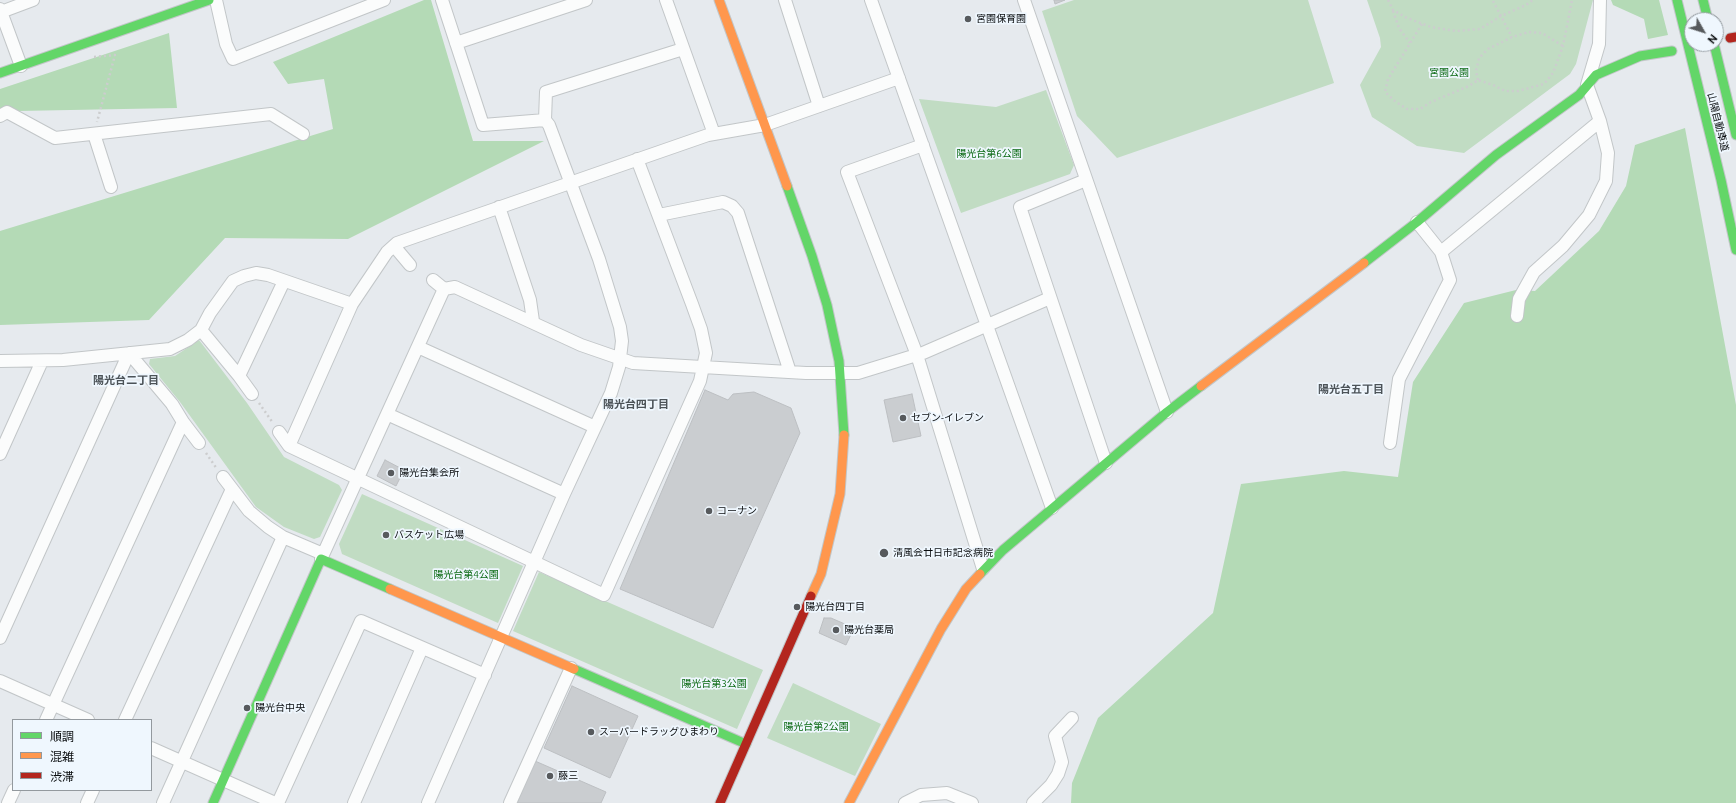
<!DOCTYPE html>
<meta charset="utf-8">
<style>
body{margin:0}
#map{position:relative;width:1736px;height:803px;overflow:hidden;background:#e6eaee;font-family:Ubuntu,"Noto Sans JP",sans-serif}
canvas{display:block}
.legend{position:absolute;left:12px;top:719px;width:140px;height:72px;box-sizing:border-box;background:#eff7fe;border:1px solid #93999e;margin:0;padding:5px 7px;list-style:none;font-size:12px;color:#0a0d0f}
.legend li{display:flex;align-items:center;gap:8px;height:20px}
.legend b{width:20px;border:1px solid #93999e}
.north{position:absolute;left:1684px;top:12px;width:40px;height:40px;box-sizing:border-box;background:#eff7fe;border:1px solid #93999e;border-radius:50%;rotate:129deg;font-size:11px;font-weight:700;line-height:16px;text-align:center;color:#0a0d0f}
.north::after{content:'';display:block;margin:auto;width:14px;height:18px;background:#575a5d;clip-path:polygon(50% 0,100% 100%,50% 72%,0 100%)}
</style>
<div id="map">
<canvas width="1736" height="803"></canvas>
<ul class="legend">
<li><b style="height:5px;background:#63d668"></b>順調</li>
<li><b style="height:5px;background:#ff974d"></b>混雑</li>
<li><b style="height:5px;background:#b3261e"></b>渋滞</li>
</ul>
<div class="north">N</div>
</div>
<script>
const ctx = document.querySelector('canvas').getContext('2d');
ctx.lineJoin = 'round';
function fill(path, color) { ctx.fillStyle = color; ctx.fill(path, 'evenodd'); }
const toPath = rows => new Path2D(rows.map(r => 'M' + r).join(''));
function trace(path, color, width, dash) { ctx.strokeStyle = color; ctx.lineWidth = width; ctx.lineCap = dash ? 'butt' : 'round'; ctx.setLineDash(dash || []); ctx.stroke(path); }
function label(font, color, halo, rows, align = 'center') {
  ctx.font = font + ' Ubuntu,"Noto Sans JP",sans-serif'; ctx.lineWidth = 3.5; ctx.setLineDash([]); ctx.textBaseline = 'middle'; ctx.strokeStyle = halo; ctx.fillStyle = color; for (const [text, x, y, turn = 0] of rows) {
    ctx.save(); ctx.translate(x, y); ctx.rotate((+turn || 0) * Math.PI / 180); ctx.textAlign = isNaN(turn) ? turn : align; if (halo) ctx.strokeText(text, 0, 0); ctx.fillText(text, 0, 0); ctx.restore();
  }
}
const green = toPath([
 [1074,0,1308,0,1334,83,1117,158,1077,116,1042,11],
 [1367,0,1593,0,1576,64,1570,74,1464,153,1417,146,1372,117,1360,85,1381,47,1380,38],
 [1046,90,1074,165,1070,174,961,213,919,99,996,107],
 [199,340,247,403,284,457,339,485,342,490,320,537,314,539,284,527,256,507,180,402,149,364,150,359,175,356],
 [362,494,523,566,498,623,342,554,339,544],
 [539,572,763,670,737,729,513,631],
 [793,683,881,724,855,776,767,738]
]);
const forest = toPath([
 [424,0,431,0,473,141,544,141,348,239,225,238,149,320,0,325,0,231,333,129,324,79,288,84,273,62],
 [1611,0,1659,0,1668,35,1648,39,1644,19,1613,5],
 [169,33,177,108,17,111,0,123,0,89],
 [1685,128,1736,405,1736,803,1071,803,1072,783,1098,718,1213,613,1241,484,1344,471,1398,477,1413,382,1464,303,1516,290,1535,291,1599,231,1626,186,1635,145]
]);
const building = toPath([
 [1054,0,1065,0,1055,4,1054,0],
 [705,390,728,400,733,394,754,392,791,408,800,433,713,628,620,589,705,390],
 [912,394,921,436,893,442,884,400,912,394],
 [385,460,404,470,396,486,377,476,385,460],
 [824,618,831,618,854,628,846,645,819,633,824,618],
 [572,686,638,716,610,778,544,748,572,686],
 [535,761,606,792,601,803,517,803,535,761]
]);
const path = toPath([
 [1388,0,1393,10,1407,18,1431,27,1456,31,1480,29,1501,16,1526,5,1533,0],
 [1493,1,1512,37],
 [1393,11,1399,28,1410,43],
 [1422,24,1388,79,1385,92,1396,102,1407,109,1420,109,1431,102,1469,86,1478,80,1493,85,1505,91,1518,91,1544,84,1553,73,1563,46,1572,0],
 [94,57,115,55,97,122],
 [1478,80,1476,71,1479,58,1488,49,1512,37,1529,32,1542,33,1563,46],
 [259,403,273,423],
 [206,453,217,469]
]);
const street = toPath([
 [216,0,226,44,233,59,384,0],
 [666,0,714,134],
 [785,0,819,106],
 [871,0,1052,508],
 [1024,0,1167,412],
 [0,9,21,66],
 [1,12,33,0],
 [456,43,586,0],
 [0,116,7,112,55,138,271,114,303,134],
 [545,120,546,92,683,49],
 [94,134,111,187],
 [923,145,847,172,917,355,983,569],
 [1086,180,1020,207,1106,463],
 [499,207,530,300,533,321],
 [659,215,723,202,732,206,738,213,790,372],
 [394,246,410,265],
 [1441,252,1600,121],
 [433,280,444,289],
 [352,304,289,446,604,595,700,381,706,353,701,329,692,304,637,159],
 [1517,316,1519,299,1534,272,1563,246,1589,215,1606,181,1608,153,1600,121,1587,85,1599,44,1600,0],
 [201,330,239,376,284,281],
 [418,347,595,427],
 [0,361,63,360,170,349,188,340,201,330,210,313,233,281,244,276,256,273,268,275,352,304,387,252,397,243,708,135,765,125,899,78],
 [239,376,252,394],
 [387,414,564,494],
 [183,422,199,443],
 [279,432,289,446],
 [1390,443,1399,379,1450,280,1441,252,1417,222],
 [0,454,42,361],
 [223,477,249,511,268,527,283,537,323,554],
 [321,559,444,289,455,287,581,345,633,363,806,373,858,373,923,353,1050,298],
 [0,638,129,353,172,404,183,422,46,720],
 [0,681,88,720],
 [125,720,232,489],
 [151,748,275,803],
 [8,803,14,790],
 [87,803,93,790],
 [163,803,283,537],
 [278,803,361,621,485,675],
 [354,803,422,648],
 [428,803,564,494,611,393,619,367,622,341,620,327,599,259,549,125,545,120,483,125,442,0],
 [510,803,571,668],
 [905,803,921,795,947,793,972,803],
 [1033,803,1051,785,1058,774,1062,762,1055,736,1072,718]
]);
const fast = toPath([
 [1677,0,1721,180,1736,250],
 [1703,0,1708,20],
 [1714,44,1736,135],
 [0,73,209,0],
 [787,186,812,256,827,305,839,361,844,435],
 [1364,263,1417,222,1496,155,1579,95,1596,75,1640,56,1672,51],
 [980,574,1003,550,1167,412,1201,386],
 [574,669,746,744],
 [213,803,321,559,390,589]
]);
const slow = toPath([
 [719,0,787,186],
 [1201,386,1364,263],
 [390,589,574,669],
 [811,596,821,574,840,494,844,435],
 [849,803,941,629,966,589,980,574]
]);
const jam = toPath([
 [1730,38,1736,37],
 [720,803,811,596]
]);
const markers = [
 [968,19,4,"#575a5d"],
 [903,418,4,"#575a5d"],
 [391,473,4,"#575a5d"],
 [709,511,4,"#575a5d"],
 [386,535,4,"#575a5d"],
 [884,553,5,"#575a5d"],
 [797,607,4,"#575a5d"],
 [836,630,4,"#575a5d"],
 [247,708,4,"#575a5d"],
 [591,732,4,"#575a5d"],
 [550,776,4,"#575a5d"]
];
const poiNames = [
 ["宮園保育園",976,19],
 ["セブン-イレブン",911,418],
 ["陽光台集会所",399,473],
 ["コーナン",717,511],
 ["バスケット広場",394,535],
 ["清風会廿日市記念病院",893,553],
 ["陽光台四丁目",805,607],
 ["陽光台薬局",844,630],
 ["陽光台中央",255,708],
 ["スーパードラッグひまわり",599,732],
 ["藤三",558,776]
];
const parkNames = [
 ["宮園公園",1449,73],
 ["陽光台第6公園",989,154],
 ["陽光台第4公園",466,575],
 ["陽光台第3公園",714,684],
 ["陽光台第2公園",816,727]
];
const streetNames = [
 ["山陽自動車道",1718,122,76]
];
const neighbourhoodNames = [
 ["陽光台二丁目",126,380],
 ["陽光台五丁目",1351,389],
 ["陽光台四丁目",636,404]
];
fill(green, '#c1dcc3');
fill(forest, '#b4dab6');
fill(building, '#cacdd0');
trace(building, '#bcbfc2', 1);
trace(street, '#c2c6c8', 14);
trace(fast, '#c2c6c8', 11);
trace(slow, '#c2c6c8', 11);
trace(jam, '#c2c6c8', 11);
trace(path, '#cccdce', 2.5, [2, 3]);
trace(street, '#fbfcfc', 12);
trace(fast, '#63d668', 9);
trace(slow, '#ff974d', 9);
trace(jam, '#b3261e', 9);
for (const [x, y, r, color] of markers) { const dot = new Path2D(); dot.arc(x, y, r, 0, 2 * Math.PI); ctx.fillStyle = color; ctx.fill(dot); trace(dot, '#eff7fe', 1.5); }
label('10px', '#0a0d0f', '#eff7fe', poiNames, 'left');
label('10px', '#086811', '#eff7fe', parkNames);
label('10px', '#0a0d0f', '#eff7fe', streetNames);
label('bold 11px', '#4c5358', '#eff7fe', neighbourhoodNames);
</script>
